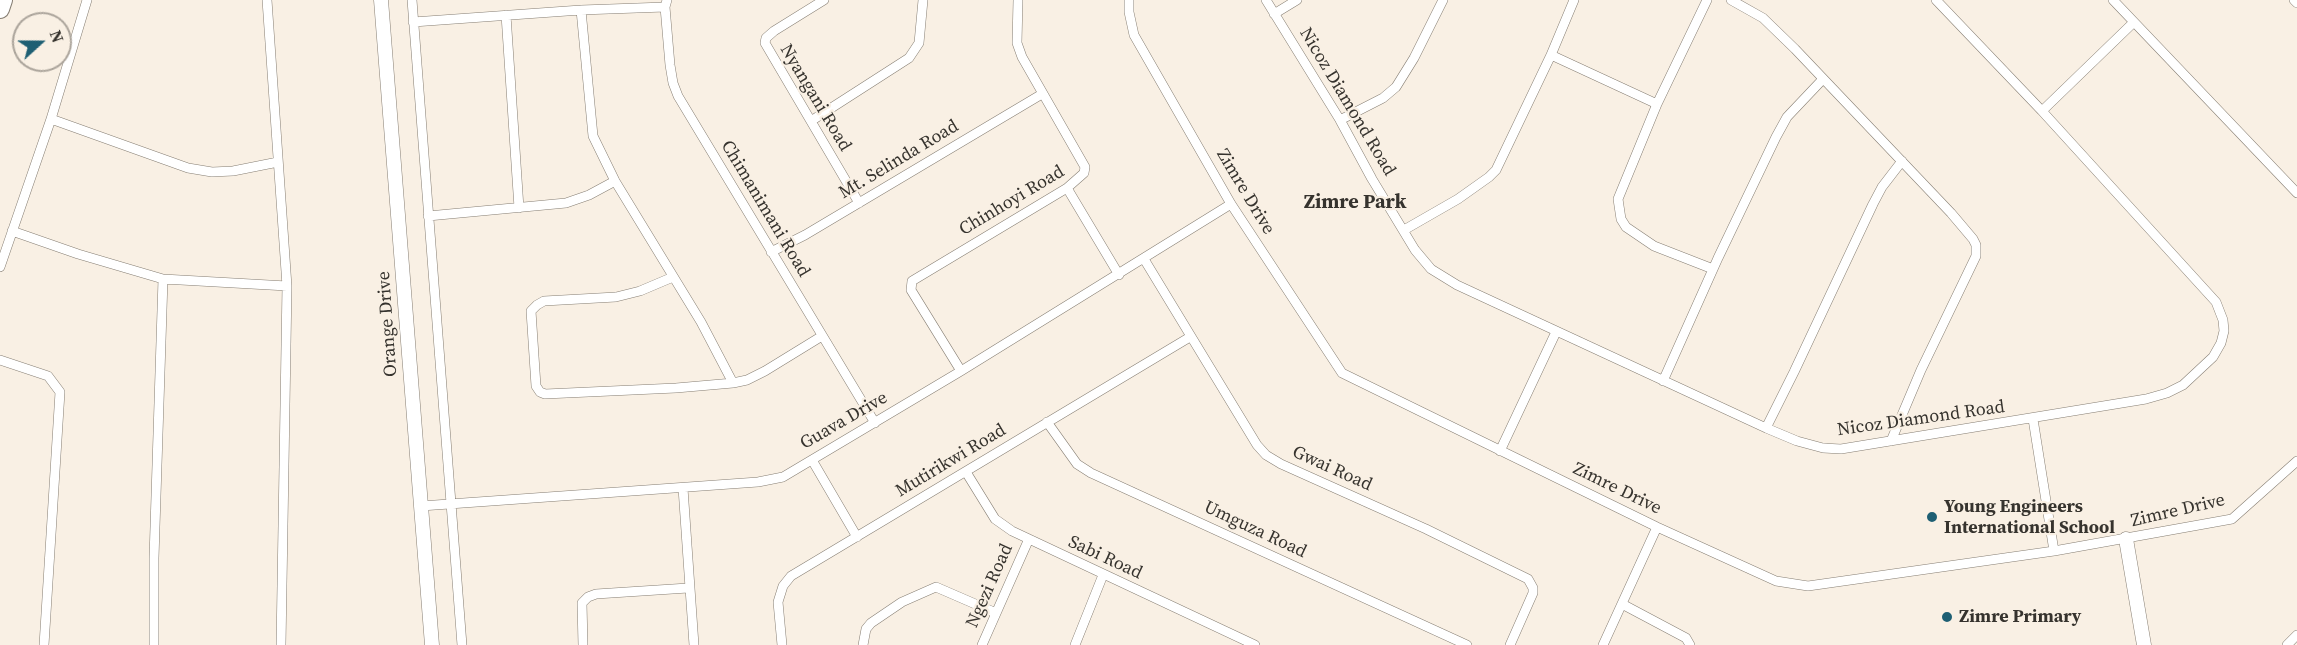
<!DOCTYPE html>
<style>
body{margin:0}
#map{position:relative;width:2297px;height:645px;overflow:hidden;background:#f9f0e4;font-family:"Source Serif 4",serif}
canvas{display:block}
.north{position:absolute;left:12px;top:12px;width:60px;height:60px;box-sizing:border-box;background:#f9f0e4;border:2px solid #aba49b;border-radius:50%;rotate:69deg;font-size:16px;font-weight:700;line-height:24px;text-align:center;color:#36332e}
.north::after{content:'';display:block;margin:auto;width:21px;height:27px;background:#1e5f73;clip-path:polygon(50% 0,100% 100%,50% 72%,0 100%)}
</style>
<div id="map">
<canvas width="2297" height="645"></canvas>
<div class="north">N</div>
</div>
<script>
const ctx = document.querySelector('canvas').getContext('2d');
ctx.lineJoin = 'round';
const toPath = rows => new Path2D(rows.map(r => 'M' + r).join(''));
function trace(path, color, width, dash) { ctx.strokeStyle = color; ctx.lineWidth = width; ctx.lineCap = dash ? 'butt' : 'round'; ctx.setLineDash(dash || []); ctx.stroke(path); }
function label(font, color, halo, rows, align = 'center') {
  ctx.font = font + ' "Source Serif 4",serif'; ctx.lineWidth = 4.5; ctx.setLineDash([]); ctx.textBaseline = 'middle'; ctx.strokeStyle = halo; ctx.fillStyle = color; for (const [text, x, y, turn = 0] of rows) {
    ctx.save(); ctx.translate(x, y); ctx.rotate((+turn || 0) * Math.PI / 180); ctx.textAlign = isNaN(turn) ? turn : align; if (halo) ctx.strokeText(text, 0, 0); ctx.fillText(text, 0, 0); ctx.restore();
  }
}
const street = toPath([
 [267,0,287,286,281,645],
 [412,0,462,645],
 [667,0,665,7,670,65,673,83,678,96,875,423],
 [824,0,774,31,766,38,765,43,859,203],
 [1129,0,1129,12,1134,35,1231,204,1342,373,1657,527,1776,581,1808,586,2054,551,2232,519,2297,461],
 [1266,0,1340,120,1372,179,1415,250,1431,269,1457,285,1766,428,1797,441,1823,448,1841,449,2146,399,2167,393,2183,385,2213,357,2221,343,2224,331,2223,320,2216,302,2042,111,1936,0],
 [1707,0,1657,104,1618,199,1621,219,1626,227,1654,246,1713,269],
 [1731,0,1763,18,1795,49,1951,213,1973,239,1976,245,1976,256,1921,370,1891,441],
 [2113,0,2297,193],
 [2294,0,2297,3],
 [581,10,593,136,615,181,701,322,733,383],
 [1274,14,1297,0],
 [506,15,519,208],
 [413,22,581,10,665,7],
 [1551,55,1657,104],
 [2042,111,2134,22],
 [51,119,188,168,212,172,233,171,278,162],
 [1340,120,1383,98,1396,87,1414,58,1443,0],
 [811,121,909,58,919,43,923,0],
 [1067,188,1119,275],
 [428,216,566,203,589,195,615,181],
 [1404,230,1458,199,1489,177,1496,170,1551,55,1574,0],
 [12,231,78,254,163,279,287,286],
 [771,252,805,235,1042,94],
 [1144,259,1257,445,1266,455,1281,464,1426,529,1528,579,1533,588,1533,593,1510,645],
 [0,267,51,119,87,0],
 [673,277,640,291,616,297,544,301,537,305,531,311,536,386,540,392,545,394,676,388,733,383,747,380,765,371,822,336],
 [0,360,48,376,60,392,44,645],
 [961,371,911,290,912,281,1067,188,1084,173,1085,167,1022,57,1017,43,1018,0],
 [1663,381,1718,258,1776,137,1787,117,1823,79],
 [2033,419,2054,551],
 [1047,422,1077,464,1091,473,1467,645],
 [1766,428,1794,372,1873,204,1882,187,1902,161],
 [1500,451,1556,332],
 [812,460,857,537],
 [966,472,995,519,1012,531,1255,645],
 [683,488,694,645],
 [421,506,758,482,783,477,961,371,1231,204],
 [1622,604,1686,638,1690,645],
 [154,645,154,558,163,279],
 [583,645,582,603,588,597,596,594,688,588],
 [782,645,778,602,783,586,791,576,1190,337],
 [863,645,866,629,871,623,902,602,936,587,996,613],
 [982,645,1028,541],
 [1075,645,1103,575],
 [1603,645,1657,527],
 [2287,645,2297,635]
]);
const secondary = toPath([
 [381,0,432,645],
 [2126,539,2144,645]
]);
const highway = toPath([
 [0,9,3,0]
]);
const markers = [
 [1932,517,6,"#1e5f73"],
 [1947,617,6,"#1e5f73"]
];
const streetNames = [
 ["Nyangani Road",815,98,59],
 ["Nicoz Diamond Road",1347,102,59],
 ["Mt. Selinda Road",899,160,-31],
 ["Zimre Drive",1245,192,59],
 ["Chinhoyi Road",1012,201,-31],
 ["Chimanimani Road",765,209,59],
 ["Orange Drive",388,324,-94],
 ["Nicoz Diamond Road",1921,419,-8],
 ["Guava Drive",844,421,-30],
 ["Mutirikwi Road",951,461,-31],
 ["Gwai Road",1332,469,24],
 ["Zimre Drive",1617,489,26],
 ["Zimre Drive",2178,511,-13],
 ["Umguza Road",1255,530,25],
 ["Sabi Road",1105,558,25],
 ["Ngezi Road",990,586,-66]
];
const poiNames = [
 ["Young Engineers",1944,507],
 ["International School",1944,528],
 ["Zimre Primary",1959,617]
];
const neighbourhoodNames = [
 ["Zimre Park",1355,203]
];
trace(street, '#867e73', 10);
trace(secondary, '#867e73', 15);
trace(highway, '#867e73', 20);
trace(street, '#fff', 9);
trace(secondary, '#fff', 14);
trace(highway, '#fff', 18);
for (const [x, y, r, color] of markers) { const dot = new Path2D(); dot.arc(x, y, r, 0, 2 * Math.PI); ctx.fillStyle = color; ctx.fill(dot); trace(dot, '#f9f0e4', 2); }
label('18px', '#36332e', '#f9f0e4', streetNames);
label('bold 18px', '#36332e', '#f9f0e4', poiNames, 'left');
label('bold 20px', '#36332e', '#f9f0e4', neighbourhoodNames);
</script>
